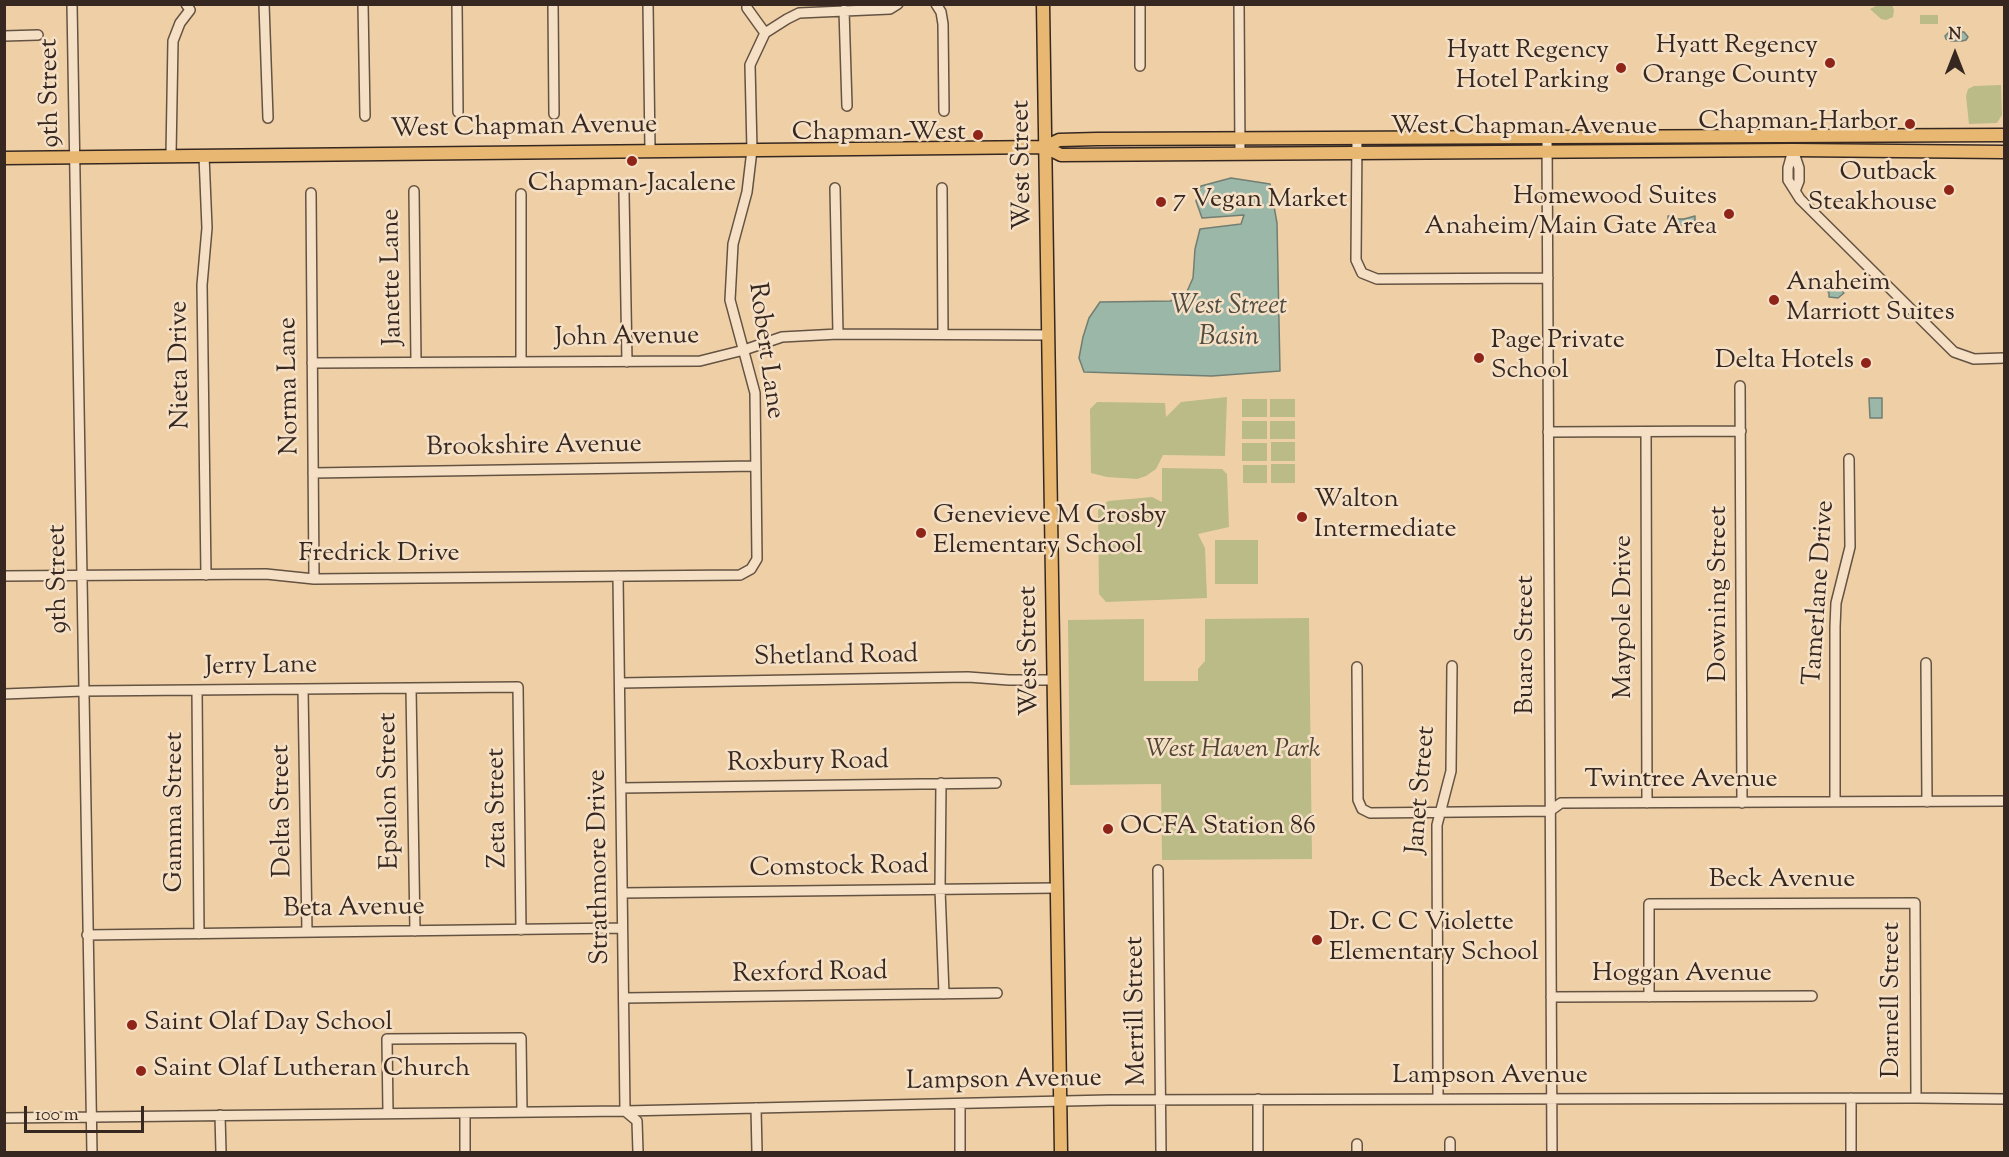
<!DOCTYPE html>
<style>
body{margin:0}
#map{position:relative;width:2009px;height:1157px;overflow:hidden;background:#efd0a6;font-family:"Sorts Mill Goudy",serif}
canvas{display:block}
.frame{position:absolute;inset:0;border:6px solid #362821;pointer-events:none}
.north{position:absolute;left:1925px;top:24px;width:60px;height:60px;-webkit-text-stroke:4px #f5e0c5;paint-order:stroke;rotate:0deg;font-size:16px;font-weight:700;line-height:24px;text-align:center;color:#362821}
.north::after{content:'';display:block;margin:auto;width:21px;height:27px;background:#362821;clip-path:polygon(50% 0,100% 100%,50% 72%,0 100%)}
.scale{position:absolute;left:24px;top:1106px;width:120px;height:27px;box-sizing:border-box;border:3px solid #362821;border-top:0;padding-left:8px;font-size:18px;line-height:21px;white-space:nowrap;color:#362821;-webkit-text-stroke:4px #f5e0c5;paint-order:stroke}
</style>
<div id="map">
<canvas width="2009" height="1157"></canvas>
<div class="frame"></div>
<div class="north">N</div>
<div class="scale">100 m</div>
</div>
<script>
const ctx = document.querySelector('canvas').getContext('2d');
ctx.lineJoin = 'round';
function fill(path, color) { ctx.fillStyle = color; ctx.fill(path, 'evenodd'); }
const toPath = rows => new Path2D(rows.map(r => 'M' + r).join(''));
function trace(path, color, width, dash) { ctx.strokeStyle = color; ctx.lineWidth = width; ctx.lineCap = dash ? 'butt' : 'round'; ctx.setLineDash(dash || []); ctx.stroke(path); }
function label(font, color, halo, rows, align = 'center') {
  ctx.font = font + ' "Sorts Mill Goudy",serif'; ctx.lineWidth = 5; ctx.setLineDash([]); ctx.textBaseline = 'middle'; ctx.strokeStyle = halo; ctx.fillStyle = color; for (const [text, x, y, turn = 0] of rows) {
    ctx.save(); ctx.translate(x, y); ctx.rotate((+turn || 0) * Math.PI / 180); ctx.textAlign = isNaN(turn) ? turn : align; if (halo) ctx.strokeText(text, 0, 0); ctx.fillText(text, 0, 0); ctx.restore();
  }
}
const green = toPath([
 [1878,5,1892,5,1894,10,1893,17,1886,20,1881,19,1870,9],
 [1920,15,1938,15,1938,24,1920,24],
 [2001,85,2002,115,1997,123,1969,124,1966,96,1968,89,1974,86],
 [1227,397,1225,456,1163,455,1156,469,1146,476,1137,479,1107,477,1091,473,1090,409,1097,402,1165,403,1166,417,1181,402],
 [1242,399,1267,399,1267,417,1242,417],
 [1270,399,1295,399,1295,417,1270,417],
 [1242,421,1267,421,1267,439,1242,439],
 [1270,421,1295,421,1295,439,1270,439],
 [1271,442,1295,442,1295,461,1271,461],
 [1242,443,1267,443,1267,461,1242,461],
 [1271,464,1295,464,1295,483,1271,483],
 [1243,465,1267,465,1267,483,1243,483],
 [1162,468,1222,469,1227,474,1229,527,1198,534,1205,548,1207,598,1106,602,1099,594,1098,510,1108,501,1152,497,1162,502],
 [1215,540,1258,540,1258,584,1215,584],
 [1309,618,1312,859,1162,860,1161,784,1070,785,1068,620,1144,619,1144,681,1198,681,1198,669,1205,661,1205,619]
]);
const water = toPath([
 [1949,32,1964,32,1968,37,1966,40,1962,41,1951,41,1946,39,1945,36,1949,32],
 [1231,178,1270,184,1277,223,1280,371,1212,376,1084,372,1079,358,1083,337,1089,318,1100,302,1170,301,1185,296,1193,278,1195,249,1200,229,1241,224,1244,215,1202,218,1196,201,1201,186,1231,178],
 [1668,216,1673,216,1673,219,1684,219,1695,216,1695,227,1690,227,1690,224,1668,227,1668,216],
 [1830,278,1844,293,1838,298,1829,297,1829,293,1822,284,1830,278],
 [1869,398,1882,398,1882,418,1870,418,1869,398]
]);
const minor = toPath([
 [72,4,92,1152],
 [264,4,268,118],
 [363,4,365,116],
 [457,4,458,112],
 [553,4,554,114],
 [648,4,650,150],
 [936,4,941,12,943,24,944,111],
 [1239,4,1240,153],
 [844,10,847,106],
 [765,33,787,19,799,13,890,9,898,4],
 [4,36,38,35],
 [1140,66,1140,4],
 [1547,137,1552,1152],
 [1357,138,1356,260,1362,273,1377,279,1548,278],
 [1793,150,1788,168,1788,180,1800,199,1954,352,1974,359,2004,358],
 [1793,150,1799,168,1799,181,1795,191],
 [171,155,173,41,180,23,190,10,186,4],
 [204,156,207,228,202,285,206,575],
 [835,188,838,334],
 [942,188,943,334],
 [414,191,416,361],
 [311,193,314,579],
 [624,193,627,362],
 [521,361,521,194],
 [312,363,700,361,744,350,782,337,838,334,1049,335],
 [1740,386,1742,803],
 [1548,432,1741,431],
 [1646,432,1647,803],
 [313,473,756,466],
 [4,576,266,574,314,579,740,575,751,569,757,559,755,393,730,300,733,244,747,192,752,150,750,65,765,33,747,8,747,4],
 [618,576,625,1111,637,1121,638,1152],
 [1926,663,1927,802],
 [1357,667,1358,800,1362,809,1370,813,1550,811,1561,803,2004,801],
 [620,683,968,677,1009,680,1053,680],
 [411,688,415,931],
 [303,689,307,932],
 [197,690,199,934],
 [4,694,84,691,518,687,521,930],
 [941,783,940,889,944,994],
 [621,788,996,783],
 [1835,802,1835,627,1836,603,1850,547,1849,459],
 [1158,870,1161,1152],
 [622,893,1056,888],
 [87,935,622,928],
 [1551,997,1812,996],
 [1649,997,1649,904,1915,903,1916,1098],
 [624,998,997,993],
 [1851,1098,1851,1152],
 [1258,1099,1258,1152],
 [1438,1099,1437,825,1451,771,1452,666],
 [756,1108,757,1152],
 [388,1113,387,1039,521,1038,522,1112],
 [465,1113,465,1152],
 [220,1115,221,1152],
 [4,1118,625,1111,1109,1100,1916,1098,2004,1099],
 [1450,1142,1450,1152],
 [1357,1144,1357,1152],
 [960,1152,960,1104]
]);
const major = toPath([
 [1043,4,1061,1152],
 [1045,147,1061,155,1793,150,2004,152],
 [4,158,1045,147,1059,140,1097,139,2004,135]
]);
const markers = [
 [1830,63,6,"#8f2418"],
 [1621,68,6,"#8f2418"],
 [1910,124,6,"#8f2418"],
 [978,135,6,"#8f2418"],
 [632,161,6,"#8f2418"],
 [1949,190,6,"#8f2418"],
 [1161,202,6,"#8f2418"],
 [1729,214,6,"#8f2418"],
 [1774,300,6,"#8f2418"],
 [1479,358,6,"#8f2418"],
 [1866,363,6,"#8f2418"],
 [1302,517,6,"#8f2418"],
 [921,533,6,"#8f2418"],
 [1108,829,6,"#8f2418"],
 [1317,940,6,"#8f2418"],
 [132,1025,6,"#8f2418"],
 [141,1071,6,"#8f2418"]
];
const poiNames = [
 ["Hyatt Regency",1818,48,"right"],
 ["Orange County",1818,78,"right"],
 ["Hyatt Regency",1609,53,"right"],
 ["Hotel Parking",1609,83,"right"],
 ["Chapman-Harbor",1898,124,"right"],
 ["Chapman-West",966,135,"right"],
 ["Outback",1937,175,"right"],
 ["Steakhouse",1937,205,"right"],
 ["Chapman-Jacalene",632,186,"center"],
 ["Homewood Suites",1717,199,"right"],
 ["Anaheim/Main Gate Area",1717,229,"right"],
 ["7 Vegan Market",1173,202],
 ["Anaheim",1786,285],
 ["Marriott Suites",1786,315],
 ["Page Private",1491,343],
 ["School",1491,373],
 ["Delta Hotels",1854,363,"right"],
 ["Walton",1314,502],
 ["Intermediate",1314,532],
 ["Genevieve M Crosby",933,518],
 ["Elementary School",933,548],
 ["OCFA Station 86",1120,829],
 ["Dr. C C Violette",1329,925],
 ["Elementary School",1329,955],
 ["Saint Olaf Day School",144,1025],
 ["Saint Olaf Lutheran Church",153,1071]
];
const streetNames = [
 ["9th Street",52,93,-91],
 ["West Chapman Avenue",524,129,-1],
 ["West Chapman Avenue",1524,129],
 ["West Street",1024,165,-91],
 ["Janette Lane",394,277,-91],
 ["John Avenue",627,339,-1],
 ["Robert Lane",764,351,82],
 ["Nieta Drive",182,365,-91],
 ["Norma Lane",291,386,-91],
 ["Brookshire Avenue",534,448,-1],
 ["Fredrick Drive",379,556],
 ["9th Street",60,579,-91],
 ["Tamerlane Drive",1821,593,-86],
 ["Downing Street",1721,594,-90],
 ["Maypole Drive",1626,617,-90],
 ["Buaro Street",1528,645,-90],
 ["West Street",1031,651,-91],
 ["Shetland Road",836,658,-1],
 ["Jerry Lane",261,668,-1],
 ["Roxbury Road",808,764,-1],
 ["Twintree Avenue",1681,782],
 ["Janet Street",1423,790,-85],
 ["Epsilon Street",391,791,-91],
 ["Zeta Street",499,808,-91],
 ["Delta Street",284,811,-91],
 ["Gamma Street",177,812,-90],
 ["Strathmore Drive",601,867,-91],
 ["Comstock Road",839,869,-1],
 ["Beck Avenue",1782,882],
 ["Beta Avenue",354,910,-1],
 ["Rexford Road",810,975,-1],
 ["Hoggan Avenue",1682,976],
 ["Darnell Street",1894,1000,-90],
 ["Merrill Street",1138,1011,-91],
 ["Lampson Avenue",1490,1078],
 ["Lampson Avenue",1004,1082,-1]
];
const parkNames = [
 ["West Haven Park",1233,752]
];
const waterNames = [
 ["West Street",1229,308],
 ["Basin",1229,339]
];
fill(green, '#babb86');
fill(water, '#9ab7a8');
trace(water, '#727e72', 1.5);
trace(minor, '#645242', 12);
trace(major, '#362821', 15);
trace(minor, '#f5e0c5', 9);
trace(major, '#e8b873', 12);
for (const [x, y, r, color] of markers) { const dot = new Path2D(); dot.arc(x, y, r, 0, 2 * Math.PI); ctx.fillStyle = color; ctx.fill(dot); trace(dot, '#f5e0c5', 2); }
label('26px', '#362821', '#f5e0c5', poiNames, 'left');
label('26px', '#362821', '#f5e0c5', streetNames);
label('italic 26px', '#504535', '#f5e0c5', parkNames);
label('italic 27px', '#4f4c43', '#f5e0c5', waterNames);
</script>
